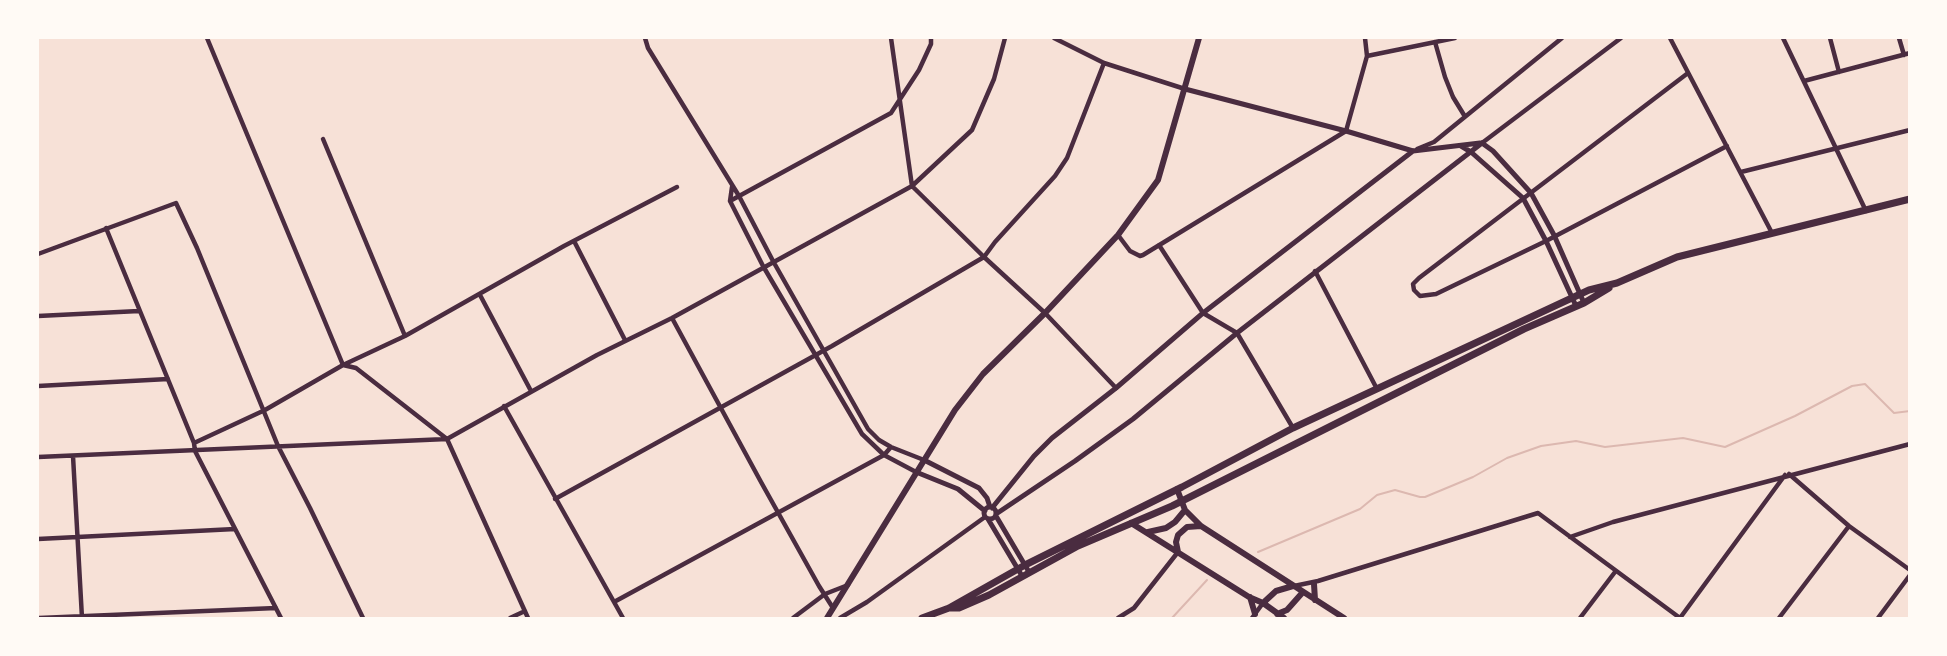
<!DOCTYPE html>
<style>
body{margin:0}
#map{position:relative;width:1947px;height:656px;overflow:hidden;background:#f7e1d7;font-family:Manrope,sans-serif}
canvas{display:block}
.frame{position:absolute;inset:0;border:39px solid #fffaf5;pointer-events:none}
</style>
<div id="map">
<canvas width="1947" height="656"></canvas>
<div class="frame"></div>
</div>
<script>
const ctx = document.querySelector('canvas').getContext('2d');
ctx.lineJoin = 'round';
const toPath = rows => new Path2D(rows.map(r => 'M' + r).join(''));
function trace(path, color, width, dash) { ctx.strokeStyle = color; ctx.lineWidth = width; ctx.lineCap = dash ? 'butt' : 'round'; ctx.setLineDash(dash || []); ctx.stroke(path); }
const stream = toPath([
 [1258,552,1360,509,1377,495,1395,490,1420,497,1425,497,1473,477,1507,458,1541,446,1576,441,1605,447,1683,438,1725,447,1795,416,1852,386,1865,384,1894,413,1910,411],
 [1172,618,1207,580]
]);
const minor = toPath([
 [207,38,343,365,356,368,447,439,528,618],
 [645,38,648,48,739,196,773,261,868,429,879,440,891,447,924,460],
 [891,38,912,186,984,257,1045,313,1116,388],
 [1054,38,1104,63,1185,89],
 [1670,38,1772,233],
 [1783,38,1866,211],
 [1830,38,1839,72],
 [1899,38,1904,55],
 [1435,42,1445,77,1453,97,1464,115],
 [1367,56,1455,38],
 [1688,73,1419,278,1413,284,1414,290,1420,296,1436,294,1546,241,1727,146],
 [1804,81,1910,53],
 [323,139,405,336],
 [1482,143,1621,38],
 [1417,149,1434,142,1562,38],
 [1741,172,1910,130],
 [732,187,730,201,763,266,862,434,884,455,916,472],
 [730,201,891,113,919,70,931,44,931,38],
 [106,228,194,443,195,451,281,618],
 [1118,235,1130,251,1140,256,1143,255,1346,131,1367,56,1365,38],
 [574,241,625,340],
 [1159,245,1203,313,1237,333,1293,428],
 [38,254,176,203,197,248,278,446,310,508,363,618],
 [1315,271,1377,389],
 [480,295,531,391],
 [38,316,139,311],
 [672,318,761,482,819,586,833,608],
 [38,386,168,379],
 [504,406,623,618],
 [194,443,265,410,343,365,405,336,564,246,677,187],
 [73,456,82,618],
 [38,457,447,439,597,355,672,318,912,186,972,130,994,79,1005,38],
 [1789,474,1849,526,1910,570],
 [555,499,832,346,984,257,995,242,1055,176,1067,158,1104,63],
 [1570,537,1613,522,1910,444],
 [38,539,235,529],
 [1294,586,1318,581,1538,513,1680,618],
 [614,602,884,455,891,447],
 [39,618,276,608],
 [510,618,525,611],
 [793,618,825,594,848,585],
 [840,618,867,602,985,517],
 [1118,618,1134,608,1178,552],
 [1252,618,1263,603],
 [1580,618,1615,572],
 [1680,618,1785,475],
 [1779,618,1849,526],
 [1878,618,1910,575]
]);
const tertiary = toPath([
 [1185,89,1346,131,1413,151,1480,143],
 [1482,143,1493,151,1531,193,1554,235,1584,303],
 [1461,146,1471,152,1523,198,1546,241,1576,306],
 [924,460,979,488,987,498,990,507],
 [916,472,958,489,985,511],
 '984 513a6 6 0 1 1 12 0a6 6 0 1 1-12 0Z',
 [992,508,1034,456,1052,438,1116,388,1203,313,1413,151],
 [996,514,1075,461,1133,419,1237,333,1482,143],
 [996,516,1029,572],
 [988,519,1022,576]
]);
const secondary = toPath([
 [1177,489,1185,510,1201,526,1344,618],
 [1131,523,1249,597,1263,603,1284,618],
 [1148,532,1166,528,1175,522,1185,510],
 [1178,552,1176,542,1178,535,1187,527,1201,526],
 [1314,584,1315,600],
 [1250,597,1255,614],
 [1263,603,1276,591,1293,586],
 [1277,614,1287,610,1303,592],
 [827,618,955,410,983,374,1045,313,1118,235,1158,180,1199,38]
]);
const primary = toPath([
 [949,608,959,608,989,595,1078,546,1172,506,1524,329,1584,303,1609,288],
 [922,618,949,608,1025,565,1182,487,1293,428,1589,290,1617,283,1677,257,1910,199]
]);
trace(stream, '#dcb8b0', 2);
trace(minor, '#4a2c40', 4.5);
trace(tertiary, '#4a2c40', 5);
trace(secondary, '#4a2c40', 6);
trace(primary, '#4a2c40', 7);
</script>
